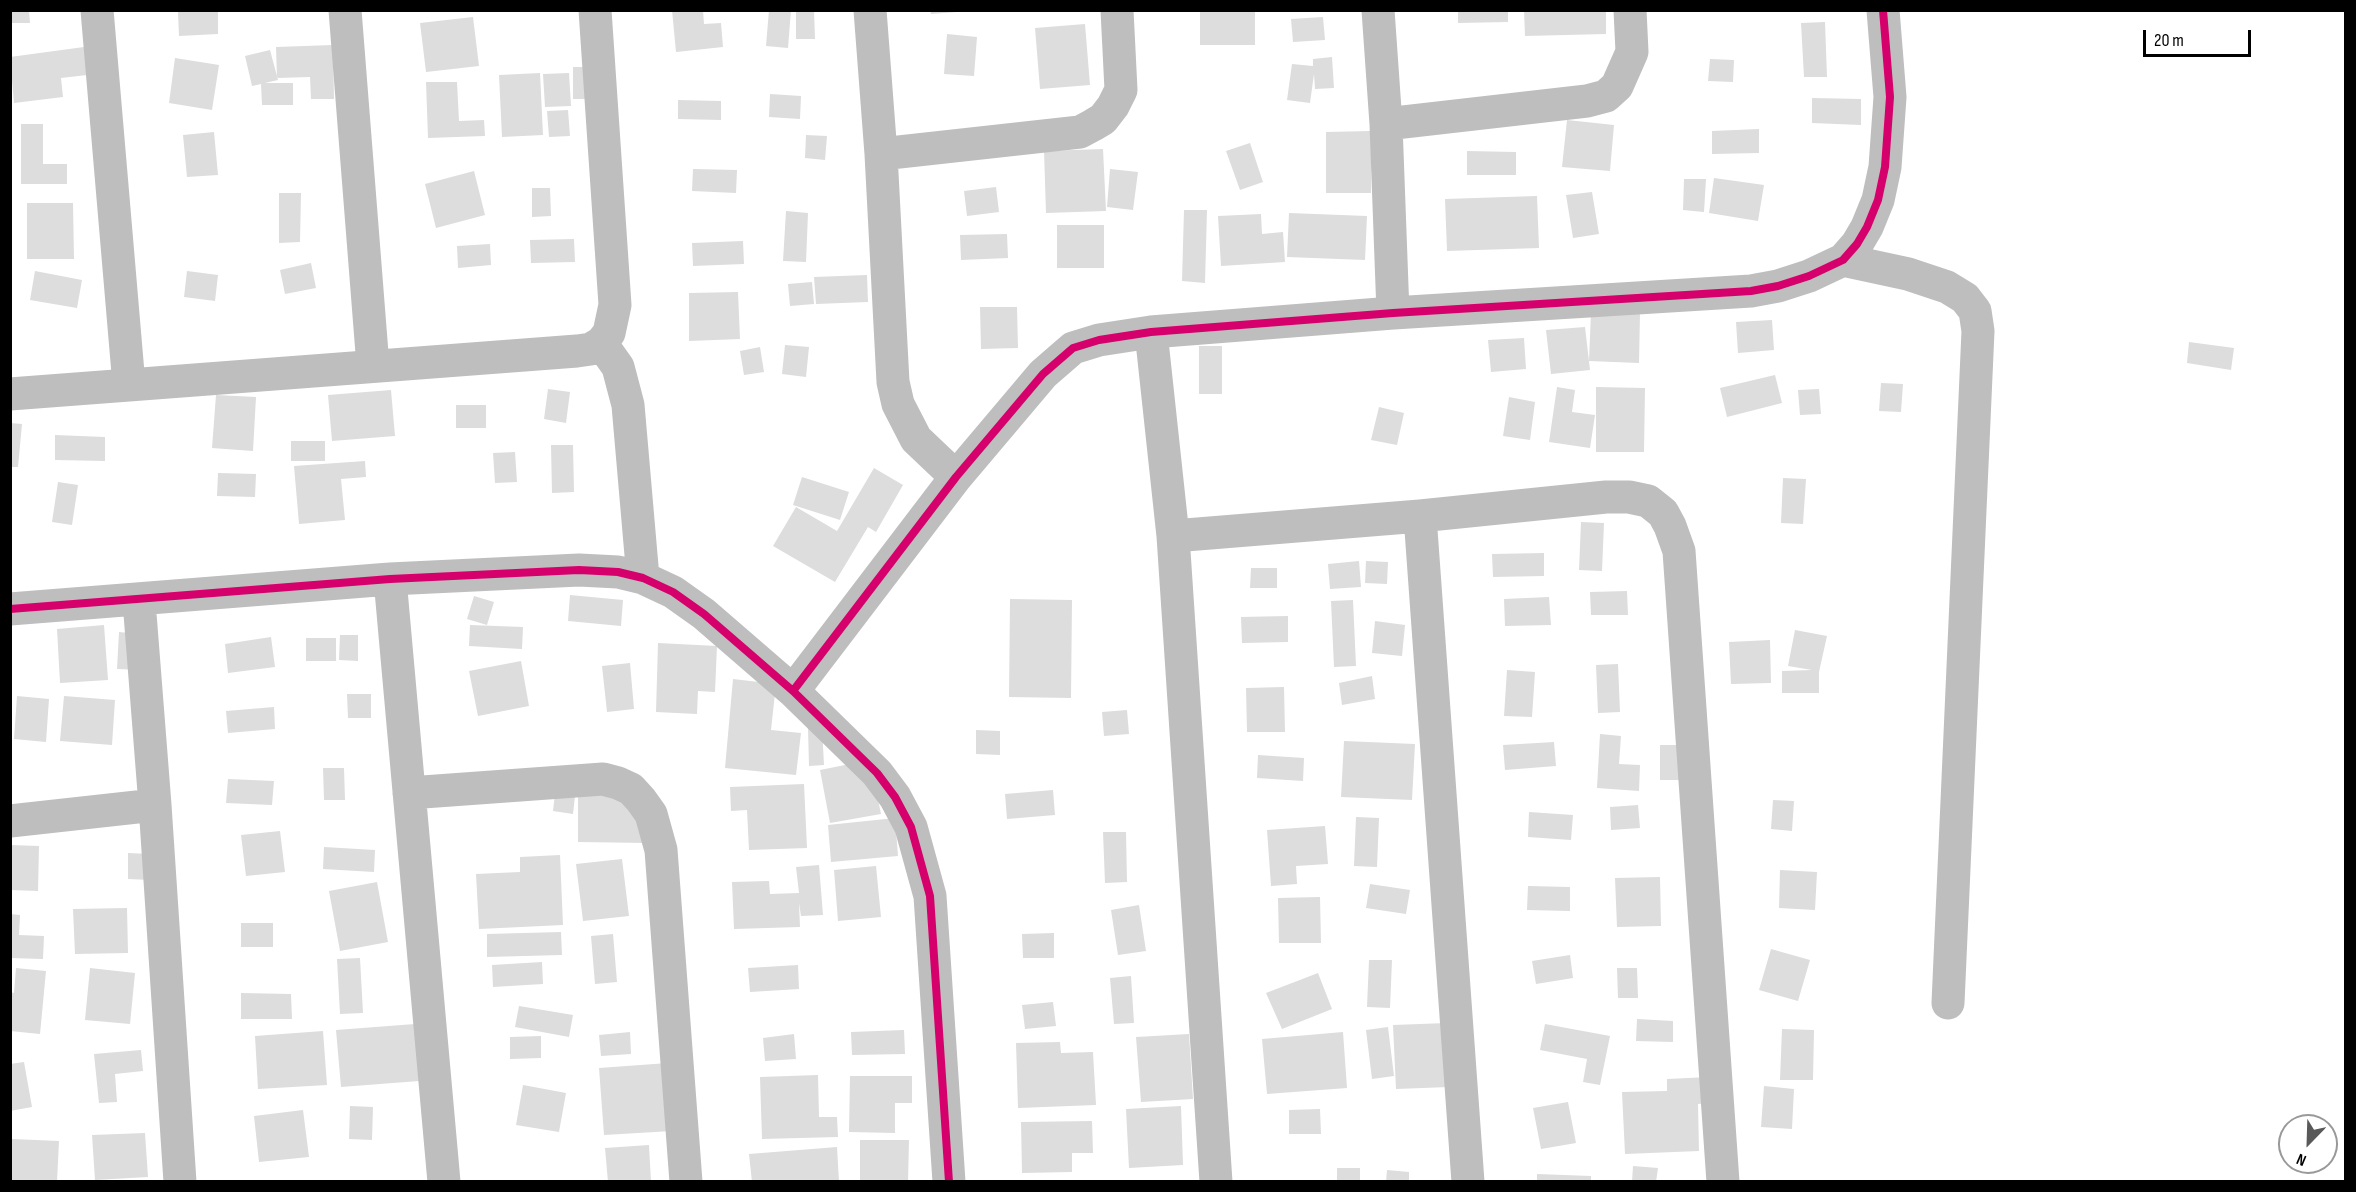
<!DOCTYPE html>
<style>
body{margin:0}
#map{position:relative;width:2356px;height:1192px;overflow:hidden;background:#fff;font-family:"Sofia Sans Condensed",sans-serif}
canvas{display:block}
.frame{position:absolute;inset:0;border:12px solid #000;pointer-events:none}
.north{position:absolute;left:2278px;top:1114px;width:60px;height:60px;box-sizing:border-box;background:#fff;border:2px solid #999;border-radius:50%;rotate:203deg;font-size:16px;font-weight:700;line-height:24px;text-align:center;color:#000}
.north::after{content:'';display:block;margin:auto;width:21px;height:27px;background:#595959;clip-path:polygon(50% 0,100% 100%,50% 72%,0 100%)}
.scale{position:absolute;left:2143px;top:30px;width:108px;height:27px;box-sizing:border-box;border:3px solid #000;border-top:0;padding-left:8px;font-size:18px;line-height:21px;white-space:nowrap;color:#000;-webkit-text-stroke:4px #fff;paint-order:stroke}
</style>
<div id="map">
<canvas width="2356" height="1192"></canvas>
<div class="frame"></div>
<div class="north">N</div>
<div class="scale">20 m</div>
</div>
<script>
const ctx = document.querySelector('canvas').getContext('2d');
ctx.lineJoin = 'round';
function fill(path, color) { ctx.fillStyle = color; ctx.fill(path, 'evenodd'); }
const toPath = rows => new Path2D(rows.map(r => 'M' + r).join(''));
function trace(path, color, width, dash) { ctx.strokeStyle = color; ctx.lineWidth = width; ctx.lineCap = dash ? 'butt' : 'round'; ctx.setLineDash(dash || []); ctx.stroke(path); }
const building = toPath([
 [10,10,29,10,30,23,10,23],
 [672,10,703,10,704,24,721,23,723,47,676,52],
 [769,10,791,10,788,48,766,46],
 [796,10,814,10,815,39,796,39],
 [930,10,957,10,957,12,931,14],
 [1200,10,1255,10,1255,45,1200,45],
 [1458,10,1508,10,1508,22,1458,23],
 [1524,10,1606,10,1606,34,1525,36],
 [218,11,218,34,179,36,178,12],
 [473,17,479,66,426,72,420,23],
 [1323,17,1325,40,1293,42,1291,19],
 [1825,22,1827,77,1804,77,1801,23],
 [1085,24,1090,85,1040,89,1035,28],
 [947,34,977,37,974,76,944,74],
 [333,45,334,99,311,99,310,77,277,78,276,47],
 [84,47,87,75,61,78,63,97,14,103,10,57],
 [270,50,278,80,265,83,293,83,293,105,262,105,261,84,252,86,245,56],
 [1332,57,1334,88,1315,89,1314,74,1310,103,1287,100,1292,64,1313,66,1313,59],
 [175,58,219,65,212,110,169,103],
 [1710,59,1734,60,1733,82,1708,81],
 [573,67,598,67,598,99,573,99],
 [540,73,543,135,502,137,499,75],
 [569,73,571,106,545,107,543,74],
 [426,82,457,82,459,121,484,120,485,136,428,138],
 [770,94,801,96,800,119,769,117],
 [1812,98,1861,99,1861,125,1812,123],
 [678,100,721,101,721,120,678,119],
 [568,110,570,136,549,137,547,111],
 [1567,120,1614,125,1610,171,1562,167],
 [21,124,43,124,43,164,67,164,67,184,21,184],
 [1759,129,1759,153,1712,154,1712,131],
 [1371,131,1371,193,1326,193,1326,132],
 [214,132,218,175,187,177,183,135],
 [806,135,827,136,825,160,805,158],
 [1250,143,1263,182,1240,190,1226,151],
 [1103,149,1106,211,1046,213,1044,151],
 [1467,151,1516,152,1516,175,1467,175],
 [693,169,737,170,736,193,692,191],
 [1110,169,1138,172,1133,210,1107,207],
 [474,171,485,215,436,228,425,184],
 [1714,178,1764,185,1758,221,1709,213],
 [1684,179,1706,179,1704,212,1683,210],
 [996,187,999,212,967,216,964,191],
 [532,188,550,188,551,216,532,217],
 [1592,192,1599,234,1573,238,1566,195],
 [279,193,301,193,300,242,279,243],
 [1537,196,1539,248,1447,251,1445,199],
 [27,203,73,203,74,259,27,259],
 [1184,210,1207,210,1205,283,1182,281],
 [786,211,808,213,806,262,783,261],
 [1289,213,1367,216,1365,260,1287,257],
 [1261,214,1262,234,1283,232,1285,262,1221,266,1218,216],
 [1057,225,1104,225,1104,268,1057,268],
 [1007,234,1008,258,961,260,960,235],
 [574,239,575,262,531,263,530,240],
 [743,241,744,264,693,266,692,243],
 [490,244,491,265,458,268,457,246],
 [311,263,316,288,285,294,280,270],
 [35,271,82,280,77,308,30,300],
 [187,271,218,275,215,301,184,297],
 [867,275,868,302,816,304,814,277],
 [812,282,814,304,790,306,788,284],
 [738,292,740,339,689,341,689,293],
 [980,307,1017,307,1018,348,981,349],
 [1591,312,1640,313,1639,363,1589,361],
 [1772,320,1774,350,1738,353,1736,322],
 [1585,327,1590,370,1551,374,1546,330],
 [1524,338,1526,369,1491,372,1488,340],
 [2189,342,2234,348,2231,370,2187,363],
 [785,345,809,347,806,377,782,374],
 [1199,346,1222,346,1222,394,1199,394],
 [760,347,764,372,744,375,740,351],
 [1775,375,1782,403,1727,417,1720,388],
 [1881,383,1903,384,1901,412,1879,411],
 [1557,387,1575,390,1572,412,1595,415,1590,448,1549,442],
 [1596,387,1645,388,1644,452,1596,452],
 [548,389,570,392,566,423,544,419],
 [1819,389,1821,414,1800,415,1798,390],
 [391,390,395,436,332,441,328,395],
 [216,395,256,397,253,451,212,448],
 [1509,397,1535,402,1530,440,1503,436],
 [456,405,486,405,486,428,456,428],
 [1379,407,1404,413,1397,445,1371,440],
 [10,423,22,424,18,467,10,467],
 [55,435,105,437,105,461,55,460],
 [291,441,325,441,325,461,291,461],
 [551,445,573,445,574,492,552,493],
 [515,452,517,482,495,483,493,453],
 [365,461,366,477,341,479,345,520,299,524,294,466],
 [874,468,903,485,876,532,868,527,835,582,773,546,796,507,837,531],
 [218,473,256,474,255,497,217,496],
 [802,477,849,492,840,520,793,505],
 [1783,478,1806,479,1803,524,1781,523],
 [58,482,78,485,72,525,52,522],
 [1581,522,1604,523,1602,571,1579,570],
 [1544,553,1544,576,1493,577,1492,554],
 [1359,561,1361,587,1330,589,1328,564],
 [1366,561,1388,562,1387,584,1365,583],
 [1251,568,1277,568,1277,588,1250,588],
 [1627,591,1628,615,1591,615,1590,592],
 [570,595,623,600,621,626,568,621],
 [474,596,494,602,487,625,467,619],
 [1549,597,1551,625,1505,626,1504,599],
 [1010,599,1072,600,1071,698,1009,697],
 [1353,600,1356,666,1334,667,1331,601],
 [1288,616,1288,642,1242,643,1241,617],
 [1375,621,1405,625,1402,656,1372,653],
 [104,625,108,680,60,683,57,629],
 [470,625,523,627,522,649,469,646],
 [1795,630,1827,636,1819,672,1819,693,1782,693,1782,671,1812,670,1788,666],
 [119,632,141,634,140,670,117,669],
 [340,635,358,635,358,661,339,660],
 [271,637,275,667,228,673,225,644],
 [306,638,336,638,336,661,306,661],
 [1770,640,1771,683,1731,684,1729,642],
 [658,643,717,646,715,692,698,691,697,714,656,712],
 [521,661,529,706,478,716,469,671],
 [630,663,634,709,607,712,602,666],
 [1618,664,1620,712,1598,713,1596,665],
 [1507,670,1535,672,1532,717,1504,716],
 [1372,676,1375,699,1342,705,1339,683],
 [733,679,776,684,771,730,801,733,796,775,725,768],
 [1284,687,1285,732,1247,732,1246,688],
 [347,694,371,694,371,718,348,718],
 [17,696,49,699,46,742,14,739],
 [64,696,115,700,112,745,60,741],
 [274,707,275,729,228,733,226,711],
 [1127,710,1129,734,1104,736,1102,712],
 [808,728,822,728,824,765,809,766],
 [976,730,1000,731,1000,755,976,754],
 [1600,734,1621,736,1619,764,1640,765,1639,791,1597,788],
 [1344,741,1415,744,1412,800,1341,797],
 [1554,742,1556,766,1505,770,1503,745],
 [1660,745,1684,745,1684,780,1660,780],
 [1258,755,1304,758,1303,781,1257,778],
 [870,760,881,814,830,823,820,770],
 [323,768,344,768,345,800,324,800],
 [557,776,577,778,573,814,553,811],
 [228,779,274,781,272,805,226,803],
 [804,784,807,848,749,850,747,810,731,811,730,787],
 [578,788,648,788,647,843,578,842],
 [1053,790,1055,815,1007,819,1005,794],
 [1773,800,1794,801,1792,831,1771,829],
 [1638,805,1640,828,1611,830,1610,807],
 [1529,812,1573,815,1571,840,1528,837],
 [1356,817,1379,818,1377,867,1354,866],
 [895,818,898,856,831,862,828,825],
 [1325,826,1328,864,1296,866,1297,884,1271,886,1267,830],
 [280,831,285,872,246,876,241,835],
 [1103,832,1126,832,1127,882,1105,883],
 [10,845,39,846,38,891,10,890],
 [324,847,375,850,374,872,323,869],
 [128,853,150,854,150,880,128,879],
 [560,855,563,925,479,929,476,874,520,872,520,857],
 [622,859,629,916,583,921,576,864],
 [819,865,823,915,801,916,799,903,800,927,734,929,732,882,769,881,770,894,799,893,796,867],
 [876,866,881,917,838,921,834,870],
 [1780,870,1817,872,1815,910,1779,908],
 [1660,877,1661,926,1617,927,1615,878],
 [377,882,388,942,340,951,329,891],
 [1370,884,1410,890,1406,914,1366,908],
 [1528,886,1570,887,1570,911,1527,910],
 [1320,897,1321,943,1279,943,1278,898],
 [1139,905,1146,951,1118,955,1111,910],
 [127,908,128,953,75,954,73,909],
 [10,914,20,915,19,935,44,936,43,959,10,958],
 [241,923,273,923,273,947,241,947],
 [561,932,562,955,487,957,487,934],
 [1054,933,1054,958,1023,958,1022,934],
 [613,934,617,982,595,984,591,936],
 [1771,949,1810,960,1798,1001,1759,990],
 [1570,955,1573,978,1536,984,1532,961],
 [360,958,363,1013,340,1014,337,959],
 [1369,960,1392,960,1390,1008,1367,1007],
 [542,962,543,984,493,987,492,965],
 [798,965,799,989,750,992,748,968],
 [16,968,46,971,40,1034,10,1031,10,992,14,993],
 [90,968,135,973,130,1024,85,1020],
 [1617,968,1637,968,1638,998,1618,998],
 [1318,973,1332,1009,1282,1029,1266,993],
 [1131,976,1134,1023,1114,1024,1110,978],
 [241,993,291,994,292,1019,241,1019],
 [1053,1002,1056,1026,1025,1029,1022,1005],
 [519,1006,573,1015,569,1037,515,1027],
 [1637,1019,1673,1021,1673,1042,1636,1041],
 [1447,1023,1449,1087,1396,1089,1393,1025],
 [415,1024,419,1081,341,1087,336,1030],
 [1545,1024,1610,1036,1600,1085,1583,1082,1587,1059,1540,1050],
 [1388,1027,1394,1076,1372,1079,1366,1030],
 [1782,1029,1814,1030,1813,1080,1780,1080],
 [904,1030,905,1054,852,1055,851,1032],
 [323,1031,327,1085,258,1089,255,1036],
 [630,1032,631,1054,601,1056,599,1035],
 [1343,1032,1347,1088,1267,1094,1262,1039],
 [794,1034,796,1059,765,1061,763,1038],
 [1189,1034,1193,1099,1141,1102,1136,1037],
 [541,1036,541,1058,510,1059,510,1037],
 [1060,1042,1061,1053,1093,1052,1096,1105,1018,1108,1016,1043],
 [141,1050,143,1071,115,1074,117,1102,99,1103,94,1054],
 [24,1062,32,1107,10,1111,10,1064],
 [668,1063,672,1131,604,1135,599,1068],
 [818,1075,819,1117,837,1117,838,1137,762,1139,760,1077],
 [850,1076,912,1076,912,1103,895,1103,895,1133,849,1132],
 [1709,1077,1710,1103,1698,1104,1699,1151,1625,1154,1622,1092,1667,1091,1667,1079],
 [523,1085,566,1093,559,1132,516,1125],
 [1764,1086,1794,1089,1792,1129,1761,1127],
 [1568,1102,1576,1143,1541,1149,1533,1108],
 [350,1106,373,1107,372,1140,349,1139],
 [1181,1106,1183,1165,1129,1168,1126,1109],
 [1320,1109,1321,1134,1289,1134,1289,1110],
 [303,1110,309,1157,259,1162,254,1116],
 [1092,1121,1093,1153,1072,1153,1072,1172,1022,1173,1021,1122],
 [145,1133,148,1177,95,1180,92,1135],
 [12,1139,59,1141,57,1182,10,1181],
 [860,1140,909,1140,908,1182,860,1182],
 [649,1145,651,1182,608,1182,605,1148],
 [837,1147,839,1182,752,1182,749,1154],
 [1633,1166,1658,1168,1656,1182,1632,1182],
 [1337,1168,1360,1168,1360,1182,1337,1182],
 [1387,1170,1409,1172,1409,1182,1386,1182],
 [1537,1174,1591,1176,1591,1182,1537,1182]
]);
const minor = toPath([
 [97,10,129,385],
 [345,10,373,366],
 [870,10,881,154,893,382,898,404,916,439,956,477],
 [1378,10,1386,124,1393,313],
 [1386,124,1587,101,1606,96,1617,86,1632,52,1630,10],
 [881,154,1080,132,1093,125,1103,119,1113,106,1121,90,1117,10],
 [1843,260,1908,274,1947,287,1965,298,1975,311,1978,331,1948,1003],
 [1151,332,1173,536,1216,1182],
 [601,343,618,367,628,405,643,578],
 [10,394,577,351,591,349,601,343,609,333,615,305,595,10],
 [1420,516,1468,1182],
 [1173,536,1420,516,1606,497,1629,497,1648,501,1663,513,1670,526,1679,551,1723,1182],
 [390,579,444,1182],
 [139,601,155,805,180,1182],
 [10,609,390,579,579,570,618,572,643,578,673,592,704,614,793,691,877,773,895,797,911,827,930,896,949,1182],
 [793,691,956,477,1043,374,1073,348,1099,340,1151,332,1393,313,1751,291,1778,286,1809,276,1843,260,1857,244,1867,227,1878,200,1885,167,1890,97,1883,10],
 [409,793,603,779,618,783,631,789,641,800,651,814,661,850,686,1182],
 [10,821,155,805]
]);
const cycleway = toPath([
 [10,609,390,579,579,570,618,572,643,578,673,592,704,614,793,691,877,773,895,797,911,827,930,896,949,1182],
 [793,691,956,477,1043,374,1073,348,1099,340,1151,332,1393,313,1751,291,1778,286,1809,276,1843,260,1857,244,1867,227,1878,200,1885,167,1890,97,1883,10]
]);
fill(building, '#ddd');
trace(minor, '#bebebe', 33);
trace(cycleway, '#d6006c', 8);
</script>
